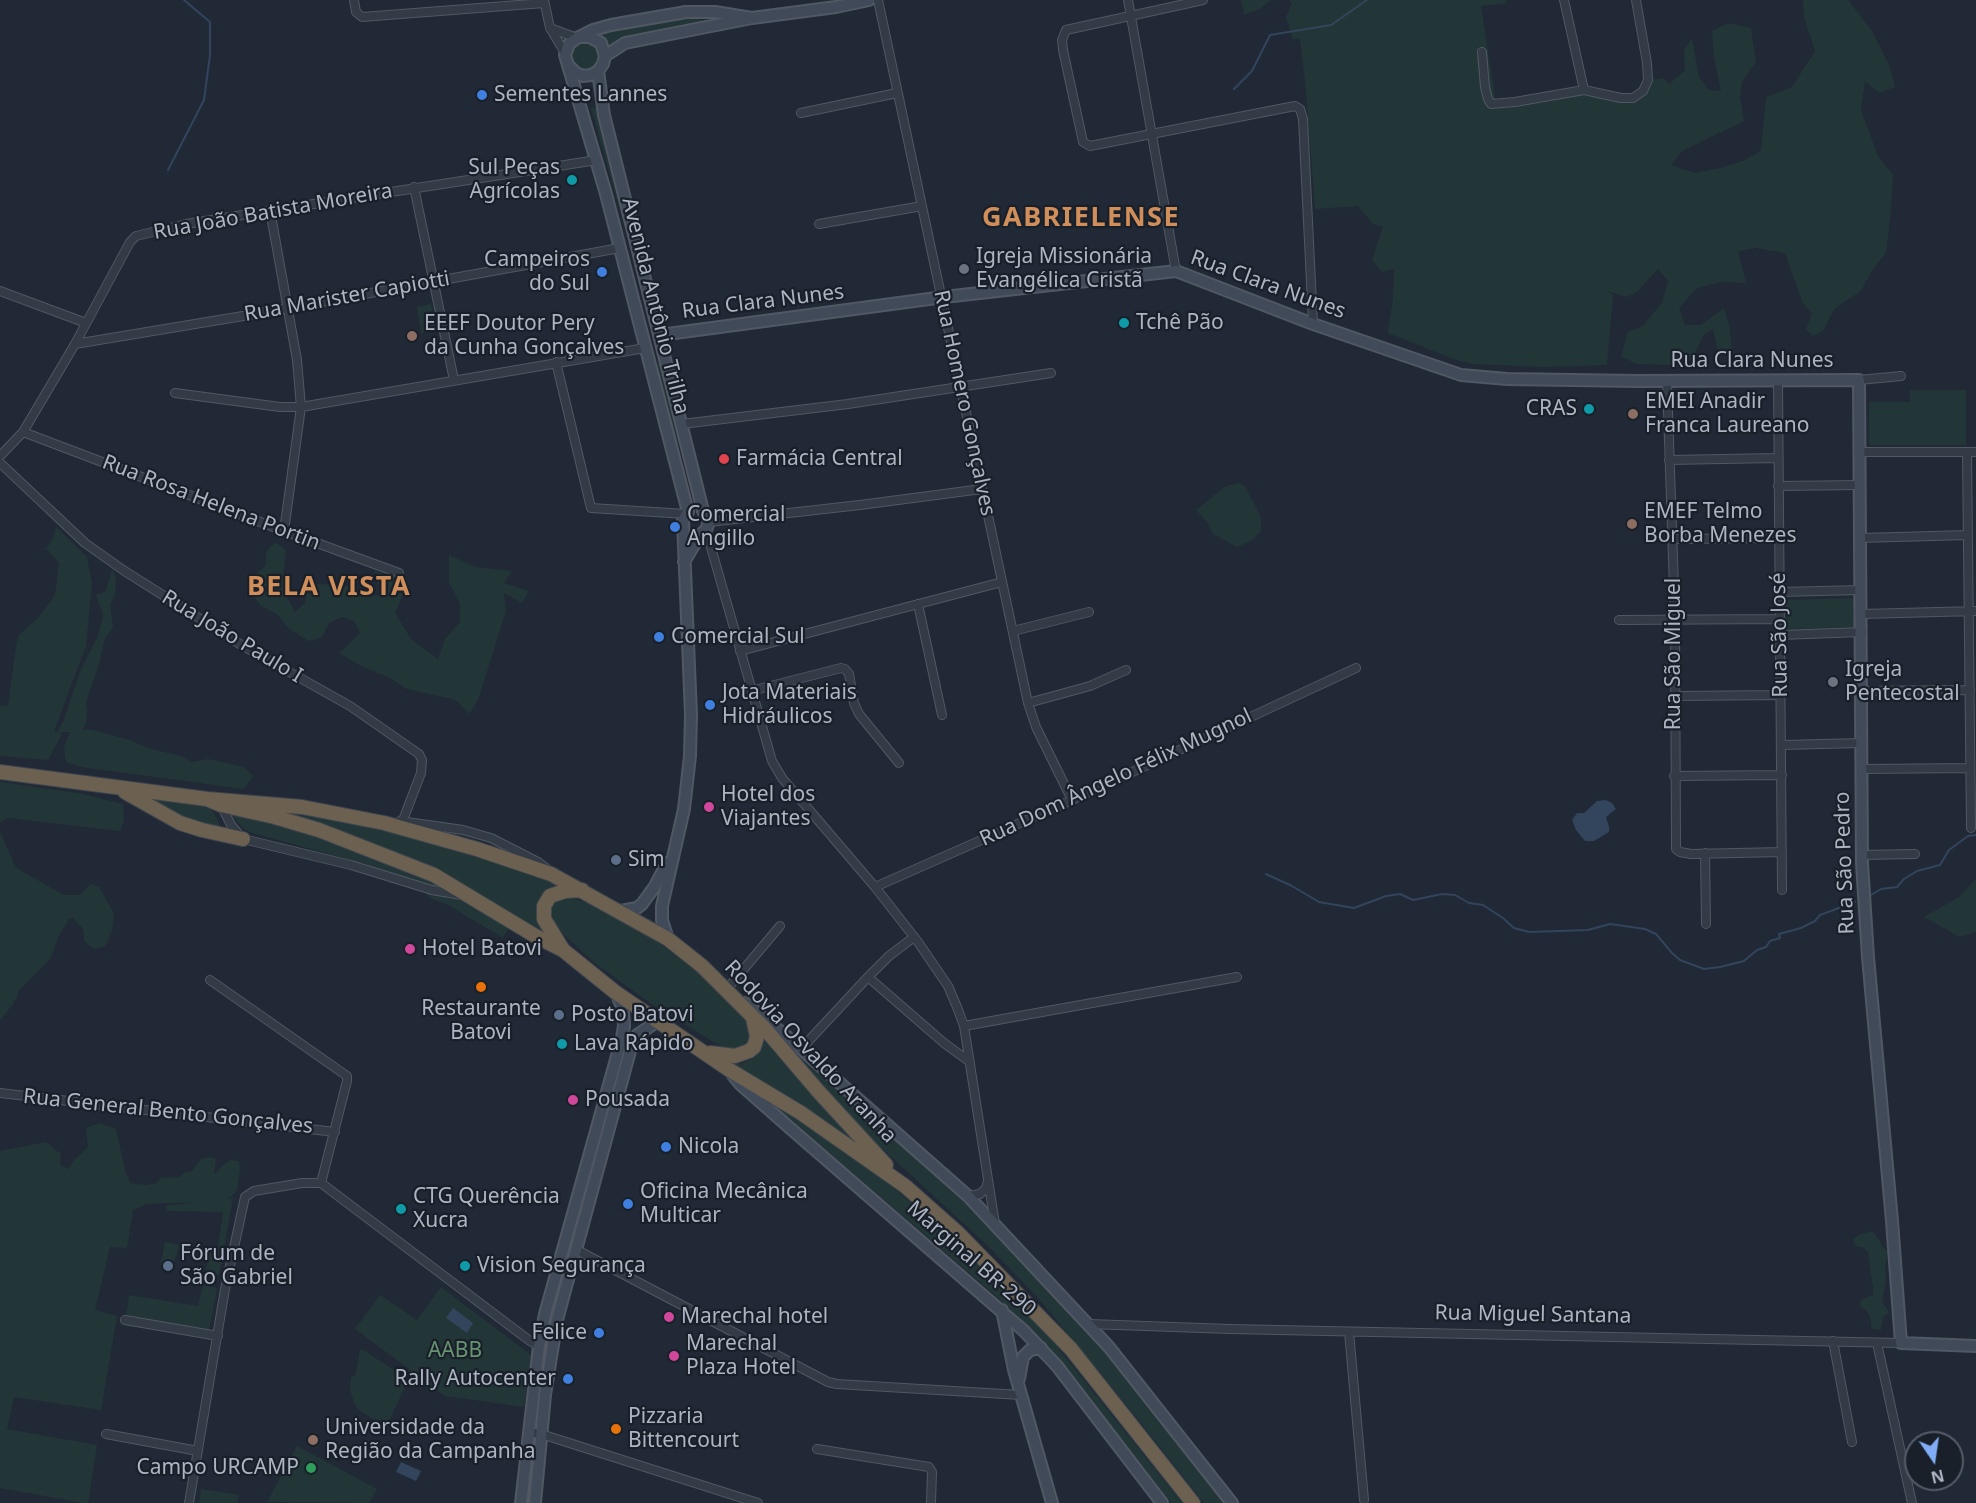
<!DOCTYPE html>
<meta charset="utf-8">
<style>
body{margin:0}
#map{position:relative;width:1976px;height:1503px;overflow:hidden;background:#202935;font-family:"Noto Sans",sans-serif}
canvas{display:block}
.north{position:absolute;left:1904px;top:1431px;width:60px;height:60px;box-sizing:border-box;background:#19202a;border:2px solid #545c67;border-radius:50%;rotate:167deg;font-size:16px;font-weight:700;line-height:24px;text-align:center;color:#adb5c3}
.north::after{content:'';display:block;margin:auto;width:21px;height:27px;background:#80adf5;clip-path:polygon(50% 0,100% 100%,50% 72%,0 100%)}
</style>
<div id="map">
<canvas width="1976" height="1503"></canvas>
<div class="north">N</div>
</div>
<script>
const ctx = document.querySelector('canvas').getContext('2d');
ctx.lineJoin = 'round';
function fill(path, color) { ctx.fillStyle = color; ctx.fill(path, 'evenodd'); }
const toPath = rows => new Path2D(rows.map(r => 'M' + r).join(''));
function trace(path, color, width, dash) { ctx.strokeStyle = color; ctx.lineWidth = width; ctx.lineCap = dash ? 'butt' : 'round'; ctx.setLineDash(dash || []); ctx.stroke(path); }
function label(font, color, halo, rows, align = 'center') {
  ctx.font = font + ' "Noto Sans",sans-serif'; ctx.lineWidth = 4.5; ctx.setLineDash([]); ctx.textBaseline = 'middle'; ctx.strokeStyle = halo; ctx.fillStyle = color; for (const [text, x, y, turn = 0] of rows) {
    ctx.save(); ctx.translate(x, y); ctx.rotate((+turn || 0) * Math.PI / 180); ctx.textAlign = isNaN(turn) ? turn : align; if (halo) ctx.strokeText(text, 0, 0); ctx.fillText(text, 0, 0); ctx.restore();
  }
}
const green = toPath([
 [1241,0,1271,0,1261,8,1244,15],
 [1289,0,1506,0,1507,3,1481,6,1495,96,1493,106,1584,91,1633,98,1648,80,1664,78,1669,84,1685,70,1684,50,1692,38,1699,77,1709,90,1721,91,1714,58,1712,31,1729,23,1751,28,1756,62,1742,82,1740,97,1744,121,1682,151,1671,165,1694,173,1721,168,1743,161,1761,151,1766,97,1792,87,1815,51,1804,17,1803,0,1848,0,1872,31,1890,67,1895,87,1879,93,1865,81,1861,110,1878,156,1893,175,1891,209,1886,253,1872,270,1861,291,1834,309,1823,331,1813,336,1806,329,1812,314,1803,303,1785,253,1756,248,1738,251,1746,283,1721,282,1697,288,1679,308,1685,325,1701,325,1724,308,1730,329,1732,352,1719,355,1713,329,1704,334,1692,360,1677,365,1636,364,1621,356,1628,332,1644,325,1662,302,1668,281,1658,269,1638,291,1627,297,1606,291,1613,295,1607,365,1544,367,1473,364,1456,360,1388,333,1393,297,1394,269,1382,272,1372,260,1383,227,1373,224,1358,206,1315,209,1306,90,1300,39,1293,39,1286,17,1292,3],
 [687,17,713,22,628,38,608,48,594,35],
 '572 56a13 13 0 1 1 26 0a13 13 0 1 1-26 0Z',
 [598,107,636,263,635,264,591,108],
 [431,304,436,330,421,333,417,307],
 [659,363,679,444,676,444,655,364],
 [1910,390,1966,390,1966,445,1869,445,1869,402,1910,402],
 [1239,483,1245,486,1261,517,1261,531,1251,541,1237,547,1213,534,1207,522,1196,510,1226,486],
 [56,527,87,557,92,584,86,646,54,731,57,732,64,720,81,669,98,636,103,615,96,595,106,591,112,569,116,579,115,595,110,604,113,628,105,638,99,664,86,702,87,711,86,724,82,730,92,730,130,740,151,749,181,756,192,762,208,759,244,767,253,776,244,789,81,767,66,762,64,746,70,732,58,732,62,734,48,760,0,756,0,705,8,706,17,640,20,634,38,618,55,595,59,563,46,549,52,540],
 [275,542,286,550,283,577,286,595,295,612,305,603,307,583,348,586,365,597,381,595,375,571,395,577,405,590,395,613,411,639,438,659,445,639,460,622,460,604,449,583,449,555,476,567,512,571,504,583,529,591,522,603,504,593,506,611,478,700,469,714,456,700,407,689,390,678,361,666,339,653,360,633,354,621,342,617,329,623,322,637,309,641,289,629,277,614,261,606,249,590,255,575,266,565,266,552],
 [1855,598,1855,627,1785,629,1783,600],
 [0,782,78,793,123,804,124,821,120,831,8,818,0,822],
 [140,796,211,807,223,832,204,828],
 [270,808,330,815,520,867,560,885,544,894,538,907,553,942,455,882],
 [231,814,291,826,390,860,453,890,419,884,366,864,249,832,242,827],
 [0,832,16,868,64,895,79,895,91,884,99,887,114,914,112,931,105,946,94,949,84,941,83,929,73,918,68,920,58,937,51,958,20,989,13,1004,0,1021],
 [1976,879,1976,932,1960,937,1924,917,1959,897],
 [425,893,463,901,509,927,503,938,448,905,430,898],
 [560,897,571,898,592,904,652,938,698,972,746,1021,751,1039,746,1048,734,1052,725,1049,650,1003,596,964,551,923,549,906,552,901],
 [768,1026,989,1221,1078,1318,1225,1503,1204,1503,1129,1408,1039,1299,987,1245,851,1120],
 [760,1036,797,1079,861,1147,731,1064,743,1063,753,1058,759,1048],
 [625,1048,628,1048,548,1342,546,1341],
 [747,1086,773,1101,877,1172,998,1283,1046,1333,1182,1503,1171,1503,1071,1376,1028,1327,998,1298,803,1130,772,1109],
 [99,1123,116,1129,125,1170,130,1183,146,1185,157,1183,161,1178,180,1177,185,1172,192,1171,201,1159,211,1157,216,1159,214,1175,222,1166,230,1160,239,1161,240,1170,237,1190,231,1197,226,1198,233,1198,219,1275,205,1274,209,1253,217,1254,223,1212,167,1211,166,1206,197,1202,146,1204,133,1210,127,1248,110,1247,95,1310,117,1316,101,1410,14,1397,7,1429,97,1445,88,1503,83,1503,0,1488,0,1151,46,1142,61,1154,60,1165,69,1169,73,1161,88,1147,86,1128],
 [1872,1231,1888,1253,1885,1266,1886,1280,1882,1301,1889,1312,1883,1317,1881,1330,1872,1329,1870,1316,1866,1310,1860,1307,1861,1300,1873,1295,1873,1288,1868,1252,1862,1247,1855,1246,1853,1240,1858,1235],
 [165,1242,180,1245,173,1265,161,1263],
 [203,1285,217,1288,209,1330,126,1316,129,1295,198,1306],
 [441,1287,531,1355,524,1407,445,1396,355,1329,380,1295,417,1320],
 [360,1349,364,1350,408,1380,390,1419,384,1422,373,1419,359,1410,354,1403,350,1389,351,1377,356,1374],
 [543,1358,546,1358,530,1503,527,1503],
 [297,1446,377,1489,369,1503,267,1502],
 [201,1489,239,1495,237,1503,199,1503]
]);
const water = toPath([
 [1606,800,1612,803,1616,809,1606,817,1609,827,1609,832,1594,841,1585,841,1576,830,1572,820,1577,813,1584,813,1597,801],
 [453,1308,473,1323,467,1333,446,1318],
 [401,1462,421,1471,416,1481,396,1472]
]);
const stream = toPath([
 [1234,89,1252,71,1270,35,1331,25,1367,0],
 [168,170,204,100,210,55,210,22,184,0],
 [1266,874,1292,886,1319,902,1354,908,1386,896,1400,894,1413,900,1442,894,1455,895,1469,903,1483,905,1503,918,1514,928,1529,932,1588,930,1610,924,1645,929,1656,934,1672,953,1680,960,1704,969,1720,967,1744,961,1757,950,1766,947,1770,941,1780,938,1779,934,1801,928,1815,921,1820,915,1855,902],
 [1869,896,1881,889,1897,887,1904,879,1917,871,1940,865,1949,850,1968,836,1976,835]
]);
const street = toPath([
 [354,0,356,12,362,17,544,3],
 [544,0,550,28,565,53],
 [878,0,1028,703,1036,727,1072,800],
 [1128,0,1176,271],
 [1203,0,1066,30,1062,40,1063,50,1083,142,1090,146,1295,106,1300,109,1303,119,1313,324],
 [1564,0,1584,90,1621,98,1633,98,1643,91,1648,80,1647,63,1636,0],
 [550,28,577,38],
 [1482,52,1485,87,1488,99,1491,104,1515,102,1584,90],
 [801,113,897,93],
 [414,187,454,380],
 [270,210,297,360,301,407,284,531],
 [819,224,922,206],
 [0,291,86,323],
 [75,344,243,316,620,248],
 [556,362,591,508,686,514],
 [1859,380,1901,376],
 [1667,381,1675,618,1676,849,1680,852,1691,854,1782,852],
 [1778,381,1782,890],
 [175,393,280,407,301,407,645,348],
 [682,424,848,404,1051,373],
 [23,432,284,531,399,573],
 [1860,452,1976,452],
 [1967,452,1971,828],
 [0,456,23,432,75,344,130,242,136,236,186,224,243,215,597,160],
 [1669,460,1777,458],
 [0,463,85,543,123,570,243,646,350,706,419,754,422,760,421,773,403,820],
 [1778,486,1859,485],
 [709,522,860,505,982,489],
 [706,530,772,761,782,778,875,887,918,942,948,986,957,1007,964,1026,995,1224],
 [1860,538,1968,535],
 [1673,539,1778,538],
 [1780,592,1861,590],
 [918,604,942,715],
 [1862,614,1976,611],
 [1619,620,1780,619],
 [1013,631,1089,612],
 [1780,635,1862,632],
 [740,651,1002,582],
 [751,691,841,668,845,669,849,674,854,703,859,714,899,763],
 [1862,691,1970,690],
 [1675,696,1781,695],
 [1028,703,1090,686,1126,670],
 [1782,745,1862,743],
 [1863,769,1970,768],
 [1674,776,1782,775],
 [221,805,231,825,243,839,351,865,432,890,461,895],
 [400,821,463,830,491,838,538,862,546,868],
 [1705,853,1706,924],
 [1862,855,1915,854],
 [875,887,1072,800,1356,668],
 [868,977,944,1043,970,1062],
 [210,980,347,1076,347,1081,321,1183],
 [727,989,780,926],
 [964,1026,1237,977],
 [801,1049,868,977,889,956,914,937],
 [0,1093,335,1132],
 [321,1183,530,1341,539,1346],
 [968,1196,980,1194,986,1188,988,1181],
 [577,1250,828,1382,837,1384,1021,1395],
 [125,1320,218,1336],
 [1089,1324,1230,1329,1901,1343],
 [1349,1332,1364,1500],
 [1833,1341,1852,1442],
 [1877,1343,1912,1503],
 [528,1432,541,1434,758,1503],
 [106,1434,198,1451],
 [817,1449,929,1467,932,1472,931,1503],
 [189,1503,225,1289,245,1197,254,1191,302,1183,321,1183]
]);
const secondary = toPath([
 [605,56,625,43,752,18,836,7,869,0],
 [568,65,576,73,583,76,591,75,598,71,603,64,605,56,601,43,590,37,579,37],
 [598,71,604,115,703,511,709,522,706,530,700,535,684,562],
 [660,335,944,297,1176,271,1313,324,1461,375,1507,379,1637,381,1859,380,1862,863,1868,957,1892,1221,1901,1343,1976,1346],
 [621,911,637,908,642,904,655,886,667,863],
 [668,939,662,920,662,906,684,809,690,756,691,715,683,521,688,512,606,194,565,55,569,44,577,38,593,30,611,25,686,12,715,12,752,18],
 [745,1003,791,1040,968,1196,1109,1347,1232,1503],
 [732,1074,740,1084,791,1129,1024,1331,1057,1366,1162,1503],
 [1002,1310,1014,1370,1052,1503],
 [1019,1379,1023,1357,1030,1350,1041,1348],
 [521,1503,539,1346,545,1314,622,1038,624,1026,623,1010,616,992],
 [535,1503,545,1395,557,1320,633,1040,637,1035,658,1021]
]);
const highway = toPath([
 [0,772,207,799,302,807,384,823,477,849,551,874,668,939,702,966,766,1030,818,1091,886,1165],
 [125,792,180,823,202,830,243,839],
 [207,799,221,805,275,817,319,830,434,875,537,937,563,950,615,992,728,1069,801,1113,905,1186,958,1233,1071,1349,1193,1503],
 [563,950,544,919,544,906,550,896,565,891,582,890],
 [710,1053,735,1056,749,1051,754,1047,757,1037,753,1018]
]);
const markers = [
 [482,95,6,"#3f7fe0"],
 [572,180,6,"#0f9aa8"],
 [964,269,6,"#6b7280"],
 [602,272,6,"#3f7fe0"],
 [1124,323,6,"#0f9aa8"],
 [412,336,6,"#8d6e63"],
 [1589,409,6,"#0f9aa8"],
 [1633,414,6,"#8d6e63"],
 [724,459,6,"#e0444e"],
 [1632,524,6,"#8d6e63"],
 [675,527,6,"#3f7fe0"],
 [659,637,6,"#3f7fe0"],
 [1833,682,6,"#6b7280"],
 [710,705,6,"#3f7fe0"],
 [709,807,6,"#d1479c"],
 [616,860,6,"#5c6f8a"],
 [410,949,6,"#d1479c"],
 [481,987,6,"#e8710a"],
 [559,1015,6,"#5c6f8a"],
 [562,1044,6,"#0f9aa8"],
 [573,1100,6,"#d1479c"],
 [666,1147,6,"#3f7fe0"],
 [628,1204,6,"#3f7fe0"],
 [401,1209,6,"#0f9aa8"],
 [168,1266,6,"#5c6f8a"],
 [465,1266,6,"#0f9aa8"],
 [669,1317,6,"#d1479c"],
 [599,1333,6,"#3f7fe0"],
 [674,1356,6,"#d1479c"],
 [568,1379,6,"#3f7fe0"],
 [616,1429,6,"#e8710a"],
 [313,1440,6,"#8d6e63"],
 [311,1468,6,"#2e9e5b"]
];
const poiNames = [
 ["Sementes Lannes",494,95],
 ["Sul Peças",560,168,"right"],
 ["Agrícolas",560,192,"right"],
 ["Igreja Missionária",976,257],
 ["Evangélica Cristã",976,281],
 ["Campeiros",590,260,"right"],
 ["do Sul",590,284,"right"],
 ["Tchê Pão",1136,323],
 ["EEEF Doutor Pery",424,324],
 ["da Cunha Gonçalves",424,348],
 ["EMEI Anadir",1645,402],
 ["Franca Laureano",1645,426],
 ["CRAS",1577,409,"right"],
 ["Farmácia Central",736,459],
 ["EMEF Telmo",1644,512],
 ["Borba Menezes",1644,536],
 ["Comercial",687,515],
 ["Angillo",687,539],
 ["Comercial Sul",671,637],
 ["Igreja",1845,670],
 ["Pentecostal",1845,694],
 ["Jota Materiais",722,693],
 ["Hidráulicos",722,717],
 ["Hotel dos",721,795],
 ["Viajantes",721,819],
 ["Sim",628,860],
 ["Hotel Batovi",422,949],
 ["Restaurante",481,1009,"center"],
 ["Batovi",481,1033,"center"],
 ["Posto Batovi",571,1015],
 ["Lava Rápido",574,1044],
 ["Pousada",585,1100],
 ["Nicola",678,1147],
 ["Oficina Mecânica",640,1192],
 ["Multicar",640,1216],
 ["CTG Querência",413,1197],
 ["Xucra",413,1221],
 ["Fórum de",180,1254],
 ["São Gabriel",180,1278],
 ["Vision Segurança",477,1266],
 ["Marechal hotel",681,1317],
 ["Felice",587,1333,"right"],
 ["Marechal",686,1344],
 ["Plaza Hotel",686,1368],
 ["Rally Autocenter",556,1379,"right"],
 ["Pizzaria",628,1417],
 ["Bittencourt",628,1441],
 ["Universidade da",325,1428],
 ["Região da Campanha",325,1452],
 ["Campo URCAMP",299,1468,"right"]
];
const streetNames = [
 ["Rua João Batista Moreira",273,212,-10],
 ["Rua Clara Nunes",1268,285,20],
 ["Rua Marister Capiotti",347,297,-10],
 ["Rua Clara Nunes",763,302,-7],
 ["Avenida Antônio Trilha",655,306,76],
 ["Rua Clara Nunes",1752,361],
 ["Rua Homero Gonçalves",964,403,78],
 ["Rua Rosa Helena Portin",211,503,21],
 ["Rua São José",1780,635,-91],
 ["Rua João Paulo I",232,637,31],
 ["Rua São Miguel",1674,654,-90],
 ["Rua Dom Ângelo Félix Mugnol",1116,778,-25],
 ["Rua São Pedro",1845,863,-92],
 ["Rodovia Osvaldo Aranha",810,1052,47],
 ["Rua General Bento Gonçalves",168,1112,6],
 ["Marginal BR-290",971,1259,41],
 ["Rua Miguel Santana",1533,1315,1]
];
const parkNames = [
 ["AABB",455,1351]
];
const districtNames = [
 ["GABRIELENSE",1081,218],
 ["BELA VISTA",329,587]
];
fill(green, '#233637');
fill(water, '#33445d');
trace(stream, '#33445d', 2);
trace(street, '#515864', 10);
trace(secondary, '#515864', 14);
trace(highway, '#3e4550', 16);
trace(street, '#333b46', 8);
trace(secondary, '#414a59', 10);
trace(highway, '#6c6150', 14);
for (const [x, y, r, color] of markers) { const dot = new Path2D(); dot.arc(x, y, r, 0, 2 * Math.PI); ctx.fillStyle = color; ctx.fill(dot); trace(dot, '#19202a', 2); }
label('21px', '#adb5c3', '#19202a', poiNames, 'left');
label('21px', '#adb5c3', '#19202a', streetNames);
label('21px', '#669370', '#19202a', parkNames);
ctx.letterSpacing = '1.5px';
label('bold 27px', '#d08e5b', '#19202a', districtNames);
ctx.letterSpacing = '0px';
</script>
